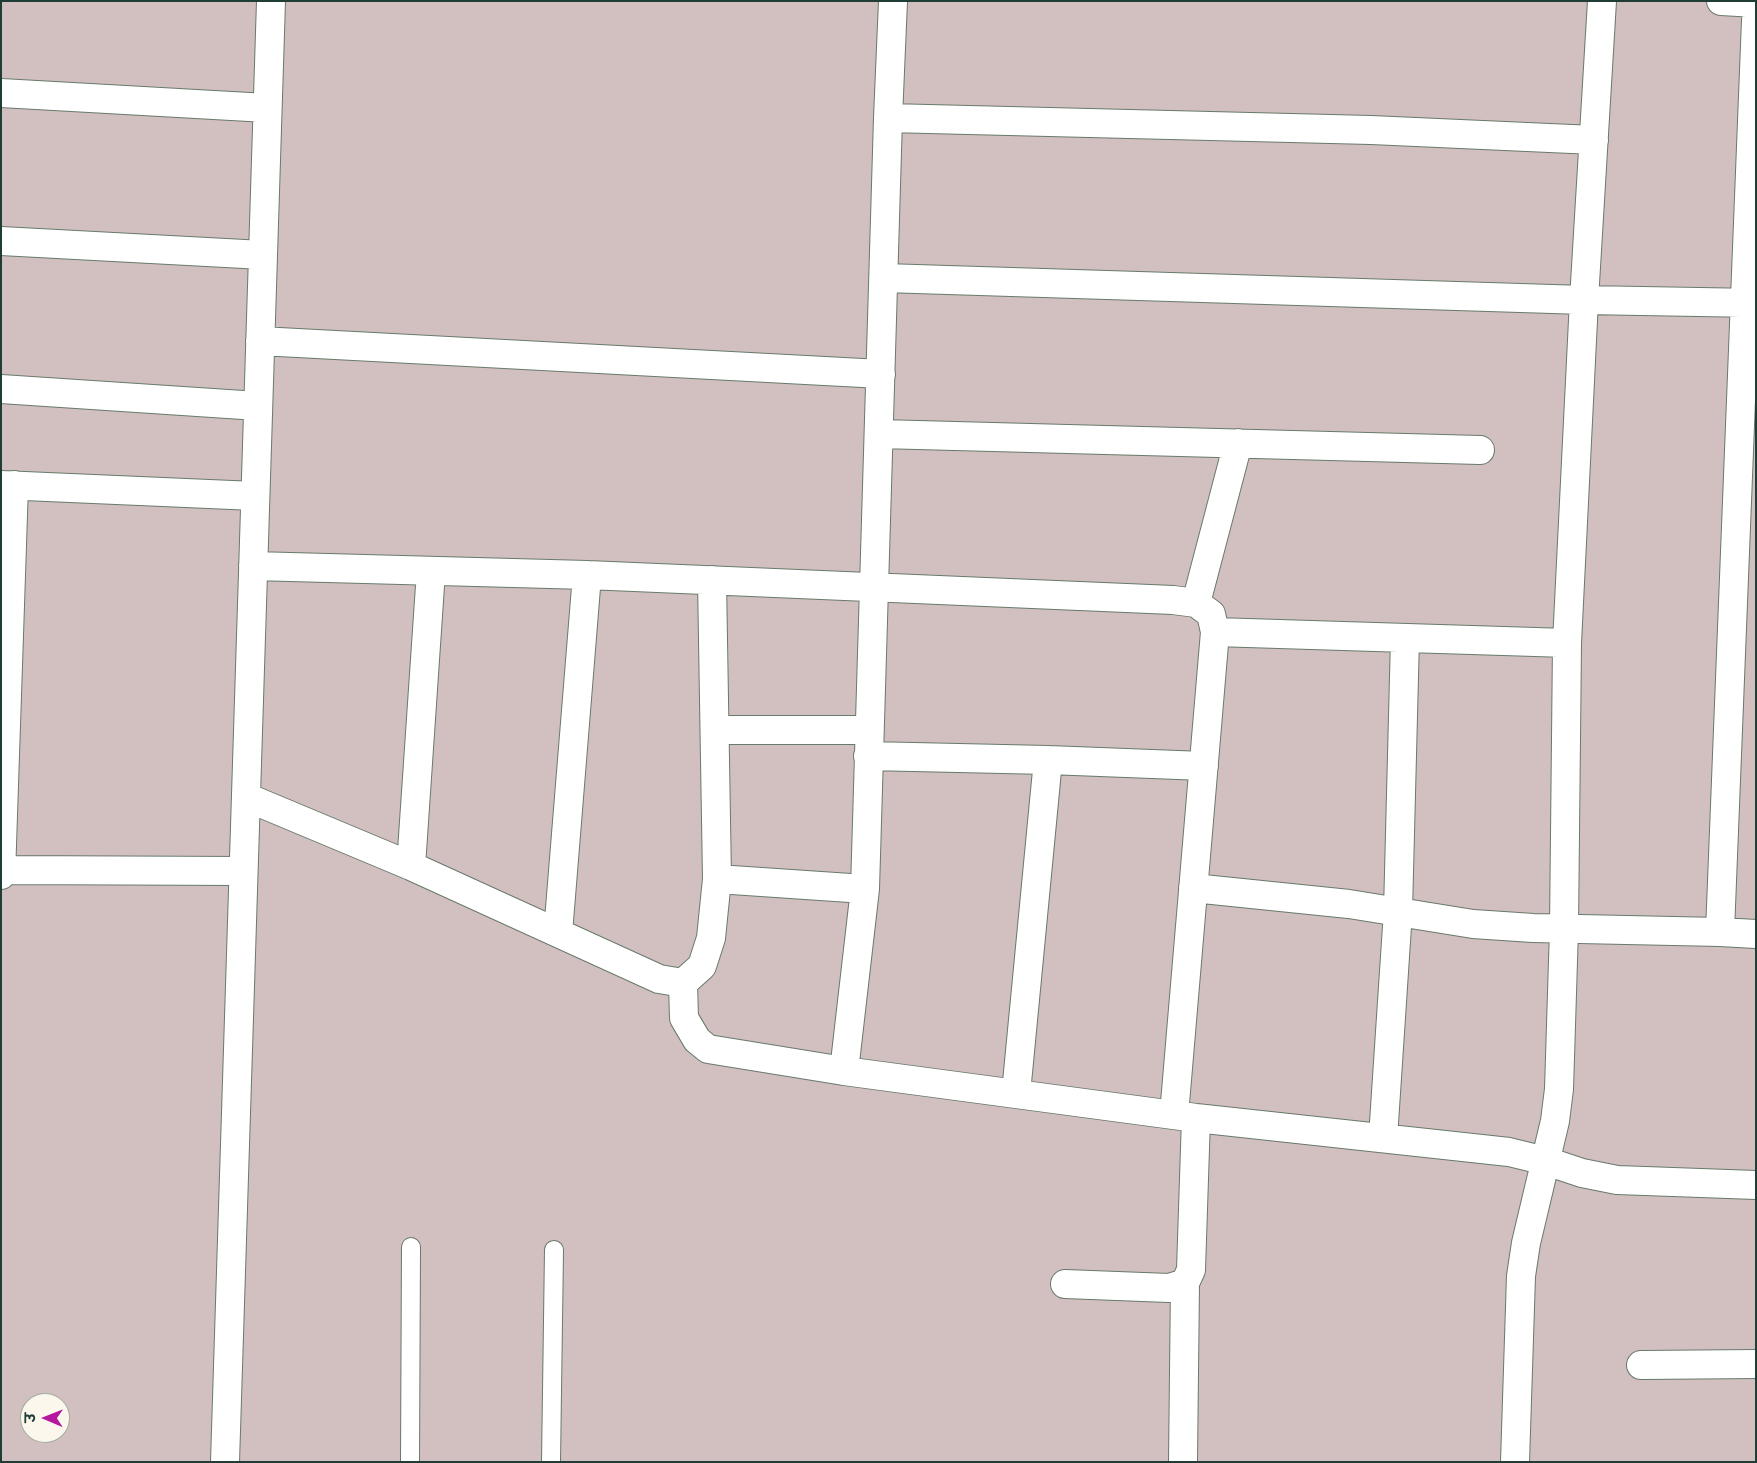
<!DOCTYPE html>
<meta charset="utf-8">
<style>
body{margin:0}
#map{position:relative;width:1757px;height:1463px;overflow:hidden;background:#f1ebd1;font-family:"Architects Daughter","Playpen Sans Deva",sans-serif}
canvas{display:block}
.frame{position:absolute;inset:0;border:2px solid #1f3d34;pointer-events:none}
.north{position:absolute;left:20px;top:1393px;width:50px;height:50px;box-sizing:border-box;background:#fbf7ec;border:1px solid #a3ada2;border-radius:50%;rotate:271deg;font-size:14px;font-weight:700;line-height:20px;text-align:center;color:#1f3d34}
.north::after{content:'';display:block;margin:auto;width:18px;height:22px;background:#b5179e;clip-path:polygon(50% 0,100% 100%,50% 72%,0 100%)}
</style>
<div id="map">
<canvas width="1757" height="1463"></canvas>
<div class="frame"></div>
<div class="north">उ</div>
</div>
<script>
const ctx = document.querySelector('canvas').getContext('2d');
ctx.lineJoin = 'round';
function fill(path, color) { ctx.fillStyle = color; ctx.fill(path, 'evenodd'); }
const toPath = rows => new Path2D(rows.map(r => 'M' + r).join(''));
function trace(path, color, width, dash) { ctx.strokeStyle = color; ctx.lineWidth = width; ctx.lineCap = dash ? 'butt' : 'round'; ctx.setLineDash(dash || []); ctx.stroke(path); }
const industrial = toPath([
 [1,1,1756,1,1756,1462,1,1462],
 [30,1403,60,1403,60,1433,30,1433]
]);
const lane = toPath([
 [410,1462,411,1247],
 [551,1462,554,1250]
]);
const street = toPath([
 [1721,1,1756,3],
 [1,93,267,108],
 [888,118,1371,130,1594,140],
 [1,241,263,255],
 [884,278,1584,300,1756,303],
 [260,341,881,374],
 [1,389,258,406],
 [880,434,1480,450],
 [1,485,255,496],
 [253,566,587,575,1173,600,1196,603,1211,614,1215,632,1174,1115],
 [1196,603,1238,443],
 [1215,632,1567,643],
 [715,730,869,730],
 [868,756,1048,760,1204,766],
 [246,797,411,866,659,979,683,983,702,966,711,938,717,879,712,580],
 [411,866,431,571],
 [1,870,243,871],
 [1,875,14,485],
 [717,879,865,889],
 [1193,888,1349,904,1473,924,1533,928,1720,932,1756,934],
 [1720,932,1756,20],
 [558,933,587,575],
 [683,983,684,1018,697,1040,708,1049,844,1071,1196,1118,1509,1152,1546,1161,1582,1173,1617,1180,1756,1185],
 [844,1071,865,889,888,118,893,1],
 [1016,1093,1048,760],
 [1383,1138,1398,911,1405,638],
 [1065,1284,1169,1288,1185,1283,1191,1270,1196,1118],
 [1641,1365,1756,1364],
 [225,1462,271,1],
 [1183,1462,1185,1283],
 [1515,1462,1521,1276,1526,1243,1555,1121,1559,1089,1564,929,1567,643,1584,300,1602,1]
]);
fill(industrial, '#d2bfbf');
trace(lane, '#687a6b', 20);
trace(street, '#687a6b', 30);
trace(lane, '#fff', 18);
trace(street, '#fff', 28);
</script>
